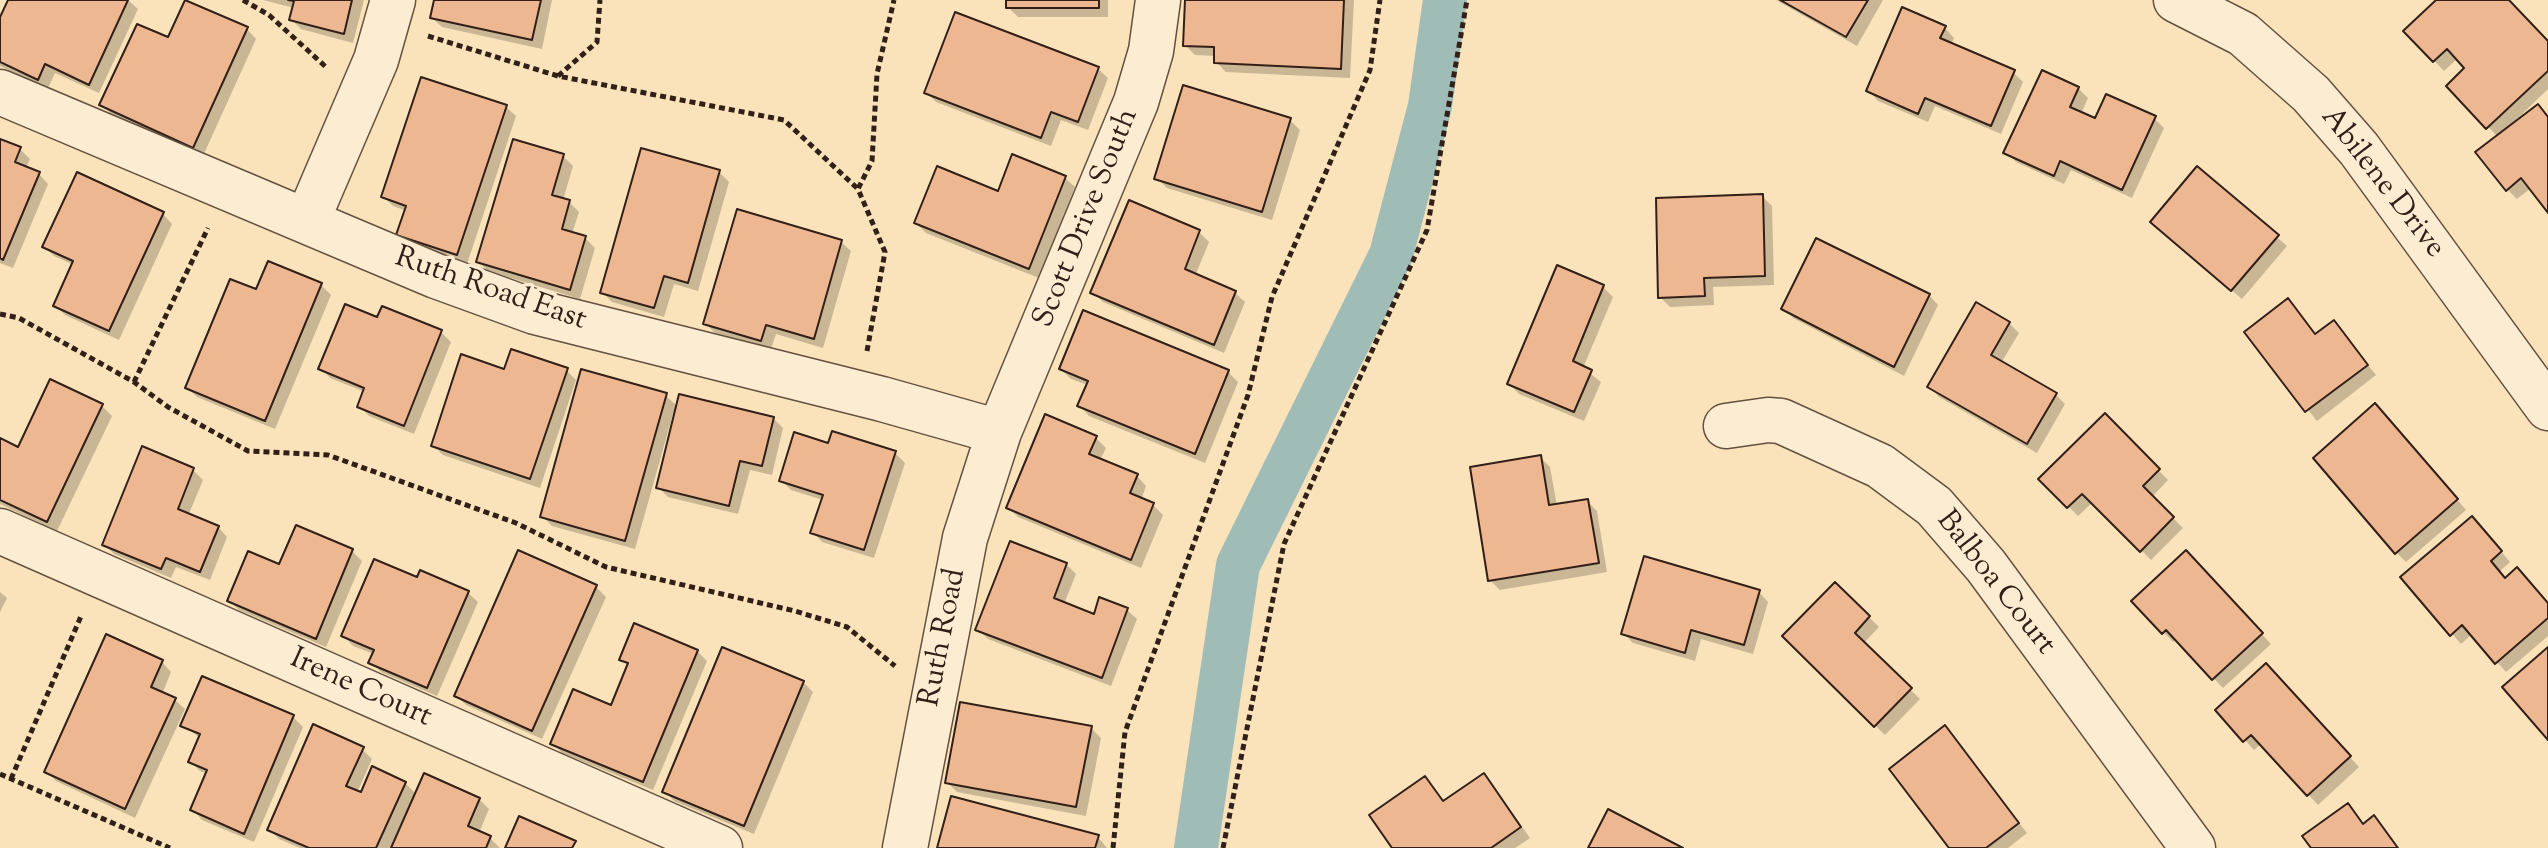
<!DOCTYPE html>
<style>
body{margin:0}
canvas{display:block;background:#fae3ba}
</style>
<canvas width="2548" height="848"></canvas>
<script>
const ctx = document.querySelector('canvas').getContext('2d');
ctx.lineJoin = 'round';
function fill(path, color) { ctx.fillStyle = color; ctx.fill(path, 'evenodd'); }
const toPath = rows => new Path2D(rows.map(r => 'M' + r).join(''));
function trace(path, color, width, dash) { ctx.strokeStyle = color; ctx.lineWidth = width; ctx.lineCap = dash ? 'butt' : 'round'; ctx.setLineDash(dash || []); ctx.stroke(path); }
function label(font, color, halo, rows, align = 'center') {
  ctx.font = font + ' "Sorts Mill Goudy",serif'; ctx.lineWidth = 7; ctx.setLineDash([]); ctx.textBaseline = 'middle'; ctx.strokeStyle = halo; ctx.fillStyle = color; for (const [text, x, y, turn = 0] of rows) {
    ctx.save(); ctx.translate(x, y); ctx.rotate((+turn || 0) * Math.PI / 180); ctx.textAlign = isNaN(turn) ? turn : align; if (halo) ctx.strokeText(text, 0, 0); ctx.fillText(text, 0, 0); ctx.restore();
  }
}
const shadow = toPath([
 [10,0,128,0,138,9,99,93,55,73,48,88,0,66,0,22],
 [263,0,364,0,353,43,301,29,291,19,294,8],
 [436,0,552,0,542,49,442,27,432,18],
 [1008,0,1108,0,1108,17,1018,17,1008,7],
 [1187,0,1354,0,1350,78,1226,72,1216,62,1216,56,1195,55,1185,45],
 [1776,0,1883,0,1857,46],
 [2439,0,2507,0,2548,43,2548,89,2517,119,2518,121,2538,106,2548,117,2548,209,2531,188,2517,199,2507,189,2498,137,2449,86,2467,68,2458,58,2444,71,2406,31],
 [1945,28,1954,38,1951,45,2013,72,2023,82,2001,134,1935,106,1928,122,1878,101,1869,91],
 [247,29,256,39,203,156,111,114,102,104],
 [1098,69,1108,78,1088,130,1061,120,1051,146,936,102,926,92],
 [2078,88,2088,98,2081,114,2096,121,2154,118,2164,128,2132,198,2071,170,2064,184,2016,162,2006,152],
 [506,107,516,116,467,264,408,245,399,235,407,211,393,206,383,196],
 [1290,120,1300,130,1272,220,1167,188,1157,178],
 [0,141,20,149,30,159,26,168,39,174,48,184,13,268,0,263],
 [563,156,573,166,563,200,569,202,579,212,572,234,585,238,595,248,580,299,488,271,478,261],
 [2198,169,2287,246,2242,299,2162,231],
 [719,172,729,182,698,291,674,284,664,317,612,302,602,292],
 [1065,178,1075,187,1039,278,926,233,916,223,999,193],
 [1762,196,1772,206,1774,285,1713,287,1714,305,1670,307,1660,297],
 [163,214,172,224,119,340,65,315,55,305,74,265,54,256,44,246],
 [1199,232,1209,242,1195,276,1235,293,1245,302,1224,353,1103,302,1093,292],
 [841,242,851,251,823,348,776,334,771,349,715,333,705,323],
 [321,285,331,295,275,429,197,397,187,387,257,292],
 [1603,287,1613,297,1583,368,1601,382,1584,421,1519,394,1509,384],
 [1929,295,1938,305,1904,376,1793,318,1784,308],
 [2288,301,2317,335,2334,323,2376,375,2317,421,2247,333],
 [378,320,441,332,451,342,414,434,369,416,359,406,365,392,330,378,321,368],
 [2009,323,2019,333,2001,363,2055,394,2065,404,2037,453,1939,397,1930,387],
 [1061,369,1228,372,1238,382,1205,463,1089,416,1080,406,1088,385,1071,379],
 [566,370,576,380,540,488,443,455,433,445],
 [51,382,102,406,112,416,57,531,0,504,0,440,19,449],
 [665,395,678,407,773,418,783,428,772,475,750,470,738,514,668,497,658,487,676,415,673,414,635,549,552,526,542,516],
 [2385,415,2466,510,2406,562,2396,552],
 [2105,416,2168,480,2152,497,2183,528,2151,560,2093,502,2078,516,2041,479],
 [834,433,895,453,905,463,874,558,822,542,813,532,823,500,791,490,781,480,830,446],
 [1096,438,1106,448,1100,460,1137,476,1146,486,1141,500,1153,505,1163,515,1141,568,1018,517,1008,507],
 [1540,457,1550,467,1557,506,1587,501,1597,511,1607,572,1500,590,1490,580],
 [193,470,203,480,188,516,218,527,227,537,210,580,176,567,171,578,114,554,104,544],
 [297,527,352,551,362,561,326,647,239,610,229,600,280,567],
 [2481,528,2510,562,2499,572,2506,580,2548,604,2548,636,2506,672,2472,634,2461,644,2403,577],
 [2195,562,2271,644,2223,688,2176,639,2173,642,2134,601],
 [1066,564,1076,574,1064,604,1095,616,1127,610,1137,619,1111,686,988,639,978,630],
 [418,580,468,593,478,602,437,696,381,672,371,662,374,654,353,646,344,636],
 [1835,584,1879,627,1863,644,1920,699,1885,735,1785,636],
 [596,587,606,597,542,739,466,705,456,695],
 [0,592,7,598,0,612],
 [1759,592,1768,602,1753,654,1701,639,1695,661,1633,643,1623,633],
 [697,651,707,661,653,790,562,753,552,743,612,708,629,667,621,659],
 [162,662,171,672,162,694,175,700,185,709,135,818,56,781,46,771],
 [2275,676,2359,767,2318,805,2261,744,2254,750,2245,740],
 [803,682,813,692,754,834,674,801,665,791],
 [293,717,303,727,254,842,202,820,193,810,208,774,200,771,190,761,200,738,183,725],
 [1091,728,1101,738,1086,816,957,792,947,782],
 [1945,728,2027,833,2008,848,1951,848],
 [362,749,372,759,357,793,362,795,405,783,417,795,479,799,489,809,479,833,490,838,500,848,300,848,279,839,269,829],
 [1484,776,1493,785,1530,838,1515,848,1395,848,1425,779,1444,802],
 [1098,837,1107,848,939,848]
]);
const canal = toPath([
 [1196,848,1238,565,1391,255,1430,106,1445,0]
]);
const building = toPath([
 [8,0,128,0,89,85,45,64,38,80,0,62,0,17,8,0],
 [185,0,248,27,193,148,99,105,137,24,168,37,185,0],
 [288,0,352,0,344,34,289,20,294,1,288,0],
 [434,0,541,0,532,40,430,18,434,0],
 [1006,0,1099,0,1099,8,1006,8,1006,0],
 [1185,0,1344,0,1341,69,1214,63,1214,47,1183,46,1185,0],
 [1780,0,1868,0,1846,37,1780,0],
 [2436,0,2509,0,2548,41,2548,71,2486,129,2446,86,2464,68,2447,49,2433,62,2403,31,2436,0],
 [1902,7,1946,26,1940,38,2015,70,1991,126,1925,98,1918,114,1866,91,1902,7],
 [955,12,1099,67,1078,122,1051,112,1041,138,924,93,955,12],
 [2042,70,2079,87,2070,107,2095,118,2106,94,2156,116,2122,190,2060,161,2054,176,2003,153,2042,70],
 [421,77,507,105,457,255,396,235,406,206,381,197,421,77],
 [1183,85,1291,118,1262,212,1154,179,1183,85],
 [2538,104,2548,117,2548,213,2521,178,2506,191,2475,152,2538,104],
 [0,139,21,147,15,162,40,172,3,260,0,258,0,139],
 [513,139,564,154,552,195,570,200,562,229,586,236,570,290,476,262,513,139],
 [641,148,720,170,688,283,664,276,654,308,600,293,641,148],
 [1012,154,1066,176,1029,269,914,223,937,166,998,191,1012,154],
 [2197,166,2279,235,2231,291,2150,222,2197,166],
 [77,172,164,212,109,331,53,306,73,261,42,247,77,172],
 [1763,194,1765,276,1704,278,1705,296,1658,298,1656,198,1763,194],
 [1129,200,1200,230,1185,269,1236,291,1214,345,1090,293,1129,200],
 [737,209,842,240,814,339,766,325,761,341,703,324,737,209],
 [1816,238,1930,294,1894,367,1781,309,1816,238],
 [268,261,322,283,265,421,185,388,230,279,256,289,268,261],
 [1557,265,1604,285,1573,361,1592,370,1574,412,1507,384,1557,265],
 [2288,298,2315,334,2334,320,2368,365,2305,412,2244,332,2288,298],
 [1976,302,2010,322,1991,355,2057,393,2027,444,1927,387,1976,302],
 [345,304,377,317,382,306,442,330,404,426,357,407,364,388,318,369,345,304],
 [1083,310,1229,370,1195,454,1077,406,1088,381,1059,369,1083,310],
 [511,349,568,368,530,479,431,446,461,354,504,369,511,349],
 [581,369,667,393,625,541,540,517,581,369],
 [50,379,103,404,47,522,0,500,0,438,18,447,50,379],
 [679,394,774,417,762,466,740,461,729,506,656,488,679,394],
 [2375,403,2458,499,2395,554,2313,458,2375,403],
 [2105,413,2160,469,2143,486,2174,517,2140,552,2082,494,2067,508,2038,479,2105,413],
 [1045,414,1097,436,1089,454,1138,474,1130,493,1154,503,1131,560,1006,508,1045,414],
 [832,431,896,451,864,550,810,533,823,495,779,481,794,432,828,443,832,431],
 [142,446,194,468,178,509,219,526,200,572,166,558,161,569,102,545,142,446],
 [1541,455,1549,505,1588,499,1599,563,1488,581,1470,467,1541,455],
 [2472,516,2502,551,2491,561,2505,578,2517,567,2548,603,2548,618,2495,664,2462,625,2450,636,2400,577,2472,516],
 [296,525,353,549,316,639,227,601,248,551,279,564,296,525],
 [1010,541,1067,563,1054,598,1094,614,1099,597,1128,608,1102,678,975,630,1010,541],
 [518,550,597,585,532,731,454,696,518,550],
 [2186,550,2263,633,2212,680,2166,630,2162,634,2131,601,2186,550],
 [1644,556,1760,590,1744,645,1691,630,1685,653,1621,634,1644,556],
 [374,559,417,577,420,570,469,591,427,688,368,663,374,650,341,636,374,559],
 [1835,582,1870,616,1855,633,1912,688,1874,727,1782,636,1835,582],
 [634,623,698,650,643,782,550,744,573,689,611,705,628,663,619,660,634,623],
 [106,634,163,660,151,687,176,698,125,809,44,772,106,634],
 [722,647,804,681,744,826,662,792,722,647],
 [2548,647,2548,740,2502,687,2548,647],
 [2266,663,2351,756,2307,796,2251,735,2243,742,2215,710,2266,663],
 [202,676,294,715,244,834,190,810,207,770,188,762,200,734,180,726,202,676],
 [960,702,1092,726,1076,807,945,783,960,702],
 [313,724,364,747,346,786,361,792,372,766,406,782,376,848,309,848,267,830,313,724],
 [1945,725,2019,823,1986,848,1949,848,1889,769,1945,725],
 [424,773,480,798,468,826,491,836,486,848,391,848,424,773],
 [1484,773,1521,827,1491,848,1392,848,1369,815,1425,776,1443,801,1484,773],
 [951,796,1099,835,1095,848,937,848,951,796],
 [2348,803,2363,824,2374,815,2398,848,2311,848,2302,836,2348,803],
 [1608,809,1683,848,1588,848,1608,809],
 [519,816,576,841,572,848,505,848,519,816]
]);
const path = toPath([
 [243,0,269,15,327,68],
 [428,36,558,76,784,120,858,189],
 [558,76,597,42,600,0],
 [0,314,19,318,134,382,168,407,248,451,328,455,516,523,606,567,795,611,847,627,895,666],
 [867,351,885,252,858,189,872,161,877,74,894,0],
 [134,382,208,228],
 [0,774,170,848],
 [11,779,82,614],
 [1113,848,1125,732,1248,395,1272,297,1370,70,1380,0],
 [1223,848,1284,544,1427,230,1467,0]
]);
const minor = toPath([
 [2176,0,2243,34,2311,94,2359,149,2548,408],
 [0,92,436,276,535,312,882,399,999,432],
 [307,221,376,60,393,0],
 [1726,426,1768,420,1781,421,1880,466,1934,506,1986,566,2193,848],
 [0,531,720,848],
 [905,848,965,538,999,432,1136,102,1151,51,1158,0]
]);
const streetNames = [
 ["Abilene Drive",2381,184,52],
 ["Scott Drive South",1088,219,-68],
 ["Ruth Road East",490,291,19],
 ["Balboa Court",1994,584,52],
 ["Ruth Road",945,638,-79],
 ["Irene Court",360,690,24]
];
fill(shadow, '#0003');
trace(canal, '#9fbdb6', 44);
fill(building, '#edb792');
trace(building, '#322018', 2);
trace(minor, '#645140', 47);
trace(path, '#322018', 5, [6, 4]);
trace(minor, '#fcedd2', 44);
label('30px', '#322018', '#fcedd2', streetNames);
</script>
